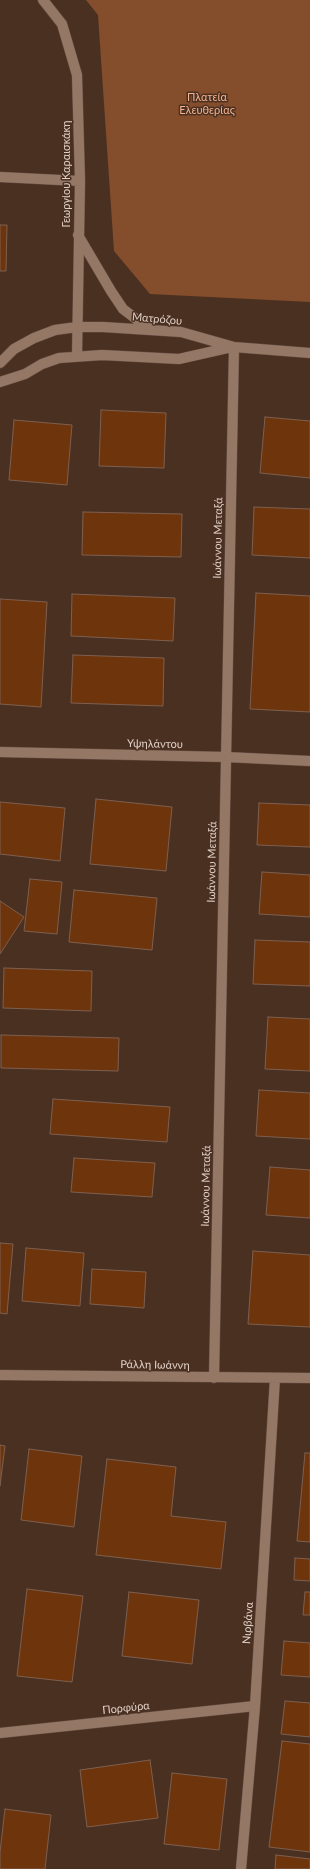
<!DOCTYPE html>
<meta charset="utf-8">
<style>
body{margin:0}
canvas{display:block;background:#4a3021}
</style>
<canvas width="310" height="1869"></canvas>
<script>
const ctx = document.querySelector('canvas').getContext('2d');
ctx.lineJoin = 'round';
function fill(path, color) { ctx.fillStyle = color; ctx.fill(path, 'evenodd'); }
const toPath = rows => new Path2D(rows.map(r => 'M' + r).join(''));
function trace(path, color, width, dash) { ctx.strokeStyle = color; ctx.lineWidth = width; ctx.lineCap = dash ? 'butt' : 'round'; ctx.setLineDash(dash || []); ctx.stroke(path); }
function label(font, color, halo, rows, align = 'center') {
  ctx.font = font + ' Lato,sans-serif'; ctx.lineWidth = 3; ctx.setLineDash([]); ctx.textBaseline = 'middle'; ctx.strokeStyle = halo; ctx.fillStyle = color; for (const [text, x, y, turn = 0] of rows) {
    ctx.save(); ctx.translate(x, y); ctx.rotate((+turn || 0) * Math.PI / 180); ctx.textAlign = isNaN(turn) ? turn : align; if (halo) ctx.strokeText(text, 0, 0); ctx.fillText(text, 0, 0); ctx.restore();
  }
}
const green = toPath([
 [86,0,310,0,310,302,150,294,114,251,98,15]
]);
const building = toPath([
 [0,225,7,225,6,271,0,271,0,225],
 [101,410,166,413,164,468,99,466,101,410],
 [265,417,310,421,310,478,260,473,265,417],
 [14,420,72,425,67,485,9,480,14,420],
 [254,507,310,509,310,558,252,555,254,507],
 [83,512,182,514,181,557,82,555,83,512],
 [256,593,310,596,310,712,250,709,256,593],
 [72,594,175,598,173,641,71,636,72,594],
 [0,599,47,602,41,707,0,704,0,599],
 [73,655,164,658,163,706,71,703,73,655],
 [96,799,172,807,166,871,90,864,96,799],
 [0,802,65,808,60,861,0,854,0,802],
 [259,803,310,805,310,847,257,845,259,803],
 [262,872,310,875,310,917,259,914,262,872],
 [30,879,62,882,57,934,24,931,30,879],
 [74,890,157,898,152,950,69,942,74,890],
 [0,901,24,917,0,954,0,901],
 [255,940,310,942,310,986,253,984,255,940],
 [4,968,92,971,91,1011,3,1008,4,968],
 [268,1017,310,1019,310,1071,265,1069,268,1017],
 [1,1035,119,1038,118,1071,1,1068,1,1035],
 [259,1090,310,1093,310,1139,256,1136,259,1090],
 [53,1099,170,1107,167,1142,50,1134,53,1099],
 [74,1158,155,1163,152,1197,71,1192,74,1158],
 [270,1167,310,1170,310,1218,266,1215,270,1167],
 [0,1243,13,1244,7,1314,0,1313,0,1243],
 [26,1248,84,1253,80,1306,22,1301,26,1248],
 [253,1251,310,1255,310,1327,248,1324,253,1251],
 [92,1269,146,1272,144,1308,90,1304,92,1269],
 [0,1445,5,1446,0,1486,0,1445],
 [29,1449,82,1456,74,1527,21,1520,29,1449],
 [305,1453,310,1453,310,1542,297,1541,305,1453],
 [107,1459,176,1467,171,1516,226,1522,221,1569,96,1555,107,1459],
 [295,1558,310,1559,310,1581,294,1580,295,1558],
 [27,1589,83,1596,72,1682,17,1676,27,1589],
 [129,1592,199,1600,192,1664,122,1656,129,1592],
 [305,1592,310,1592,310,1615,303,1615,305,1592],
 [284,1641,310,1643,310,1677,281,1675,284,1641],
 [285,1701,310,1703,310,1737,281,1734,285,1701],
 [282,1741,310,1744,310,1852,269,1847,282,1741],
 [150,1760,158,1818,87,1827,80,1770,150,1760],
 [172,1773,227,1779,219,1850,164,1844,172,1773],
 [5,1809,51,1815,45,1869,0,1869,0,1852,5,1809],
 [276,1855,310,1859,310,1869,275,1869,276,1855]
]);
const minor = toPath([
 [43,0,62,24,77,75,80,181,77,356],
 [0,177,80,181],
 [78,235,111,291,123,309,140,322,151,327],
 [0,363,14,349,34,338,55,330,77,327,103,327,181,332,234,347,310,353],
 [0,382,25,374,42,364,59,358,102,355,179,359,232,347],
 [0,752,226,757,310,761],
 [0,1375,310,1378],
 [214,1378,234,347],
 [0,1733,255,1706],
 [241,1869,255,1706,275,1378]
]);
const parkNames = [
 ["Πλατεία",207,97],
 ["Ελευθερίας",207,110]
];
const streetNames = [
 ["Γεωργίου Καραισκάκη",66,174,-90],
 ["Ματρόζου",157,319,5],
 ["Ιωάννου Μεταξά",218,538,-89],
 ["Υψηλάντου",155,744,1],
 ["Ιωάννου Μεταξά",212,862,-89],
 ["Ιωάννου Μεταξά",206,1186,-89],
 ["Ράλλη Ιωάννη",155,1365,1],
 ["Νιρβάνα",248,1623,-86],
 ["Πορφύρα",126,1708,-6]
];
fill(green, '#844d2c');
fill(building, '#6e350d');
trace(building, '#7d5f4f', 1);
trace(minor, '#644e42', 11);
trace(minor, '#957766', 10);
label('11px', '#f5b491', '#4a3021', parkNames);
label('11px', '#e1d0c7', '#4a3021', streetNames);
</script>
